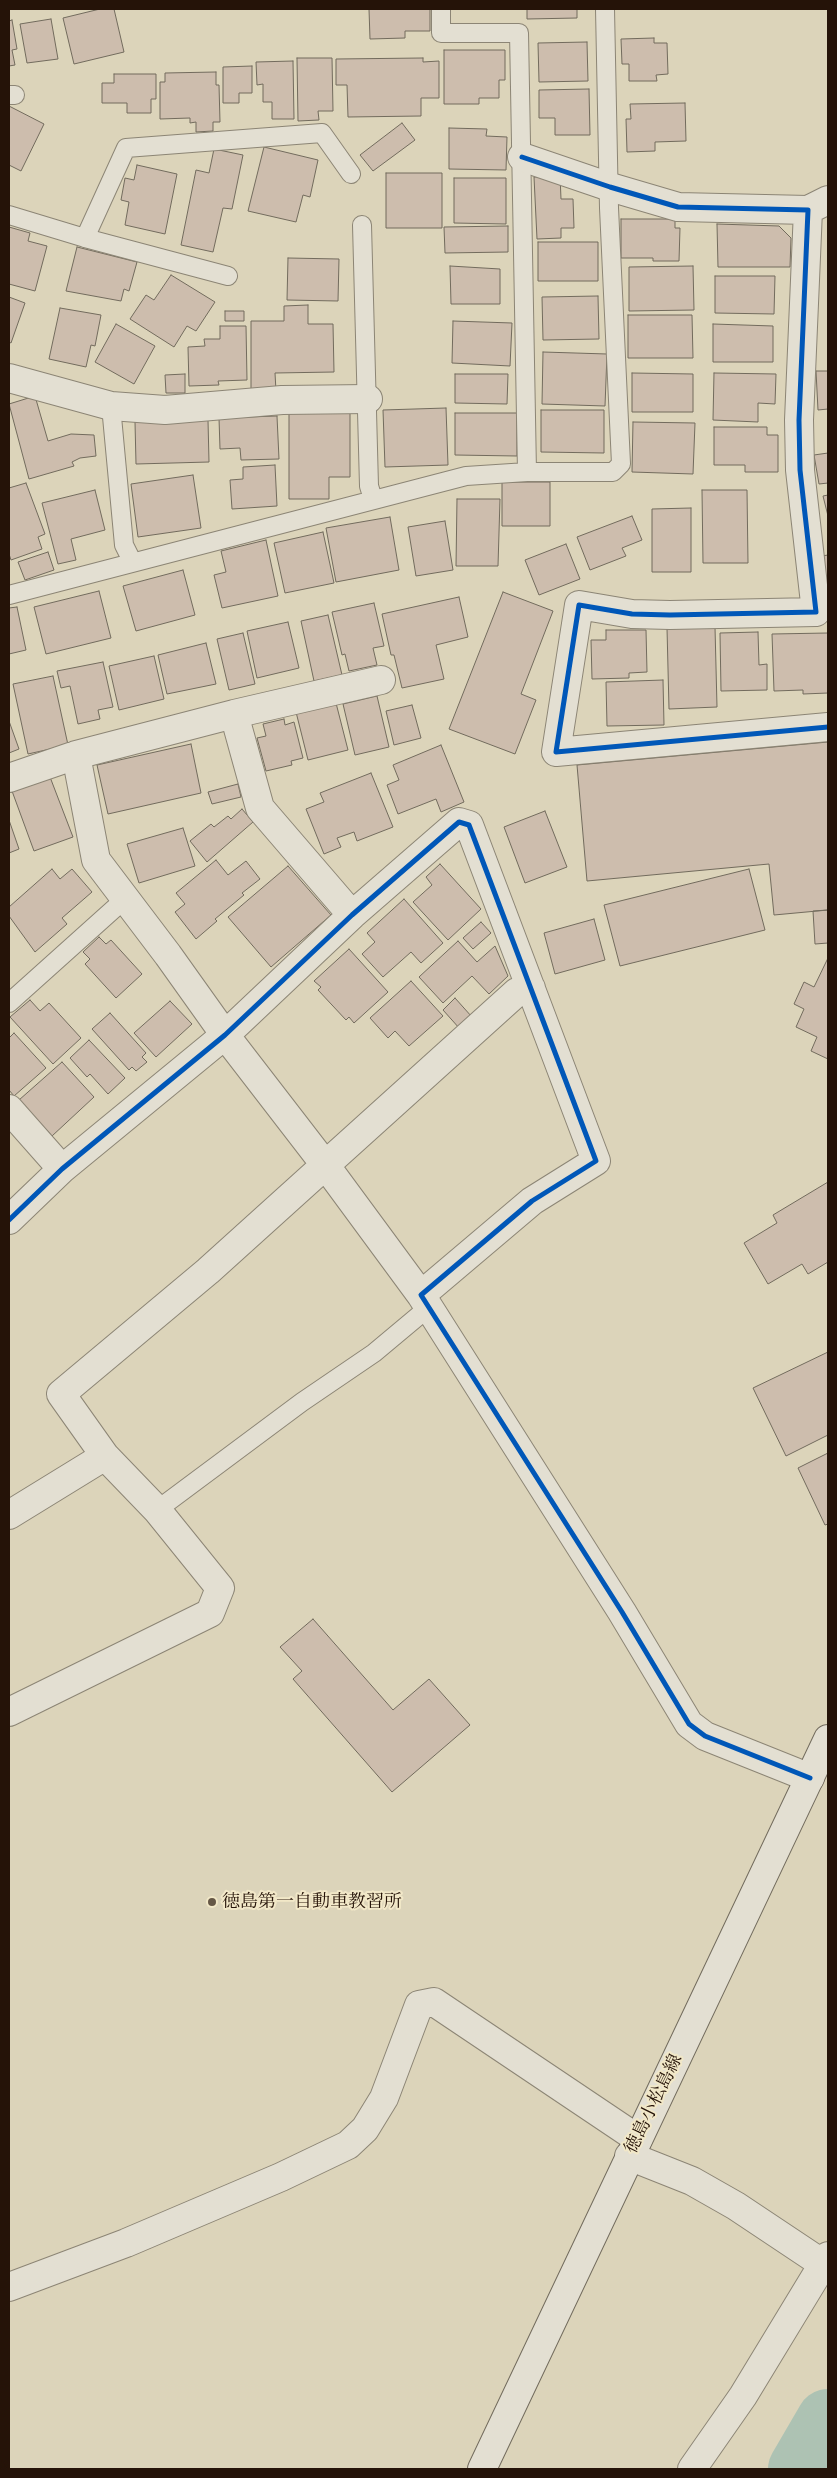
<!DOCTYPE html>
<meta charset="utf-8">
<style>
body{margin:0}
#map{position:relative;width:837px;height:2478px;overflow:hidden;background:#dcd4ba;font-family:"Old Standard TT",serif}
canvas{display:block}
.frame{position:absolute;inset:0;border:10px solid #251308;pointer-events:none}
</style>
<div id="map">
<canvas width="837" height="2478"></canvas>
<div class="frame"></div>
</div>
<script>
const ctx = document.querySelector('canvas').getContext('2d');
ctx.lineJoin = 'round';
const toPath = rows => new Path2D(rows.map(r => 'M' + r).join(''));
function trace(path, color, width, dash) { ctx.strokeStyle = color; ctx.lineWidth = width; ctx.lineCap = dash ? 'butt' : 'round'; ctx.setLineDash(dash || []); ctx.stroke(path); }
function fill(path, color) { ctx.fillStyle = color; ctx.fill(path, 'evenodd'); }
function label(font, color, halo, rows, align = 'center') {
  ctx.font = font + ' "Old Standard TT","Noto Serif JP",serif'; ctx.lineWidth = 4; ctx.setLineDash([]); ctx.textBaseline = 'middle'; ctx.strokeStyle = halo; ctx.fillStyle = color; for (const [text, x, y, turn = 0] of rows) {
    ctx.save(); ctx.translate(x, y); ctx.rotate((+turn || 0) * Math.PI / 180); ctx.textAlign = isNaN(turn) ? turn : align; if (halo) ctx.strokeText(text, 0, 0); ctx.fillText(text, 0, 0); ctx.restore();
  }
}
const river = toPath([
 [800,2469,828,2421]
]);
const building = toPath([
 [100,9,114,9,124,52,74,64,63,18,100,9],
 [369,9,430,9,430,31,405,31,405,38,370,39,369,9],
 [527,9,577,9,577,18,527,19,527,9],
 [51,19,58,59,27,63,20,24,51,19],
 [12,20,17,49,12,50,15,65,9,66,9,21,12,20],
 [654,38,654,43,667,43,668,74,656,75,657,81,629,81,629,64,622,64,621,39,654,38],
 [587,42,588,81,539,82,538,43,587,42],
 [444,50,505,50,505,80,499,80,499,98,479,98,479,104,444,104,444,50],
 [297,58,332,58,333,111,318,111,319,120,298,121,297,58],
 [423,58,423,62,439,61,439,98,421,98,421,116,348,117,347,85,336,85,336,59,423,58],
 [293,61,294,119,272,119,272,102,263,102,263,84,257,85,256,62,293,61],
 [252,66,252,93,239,93,239,103,223,103,223,67,252,66],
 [216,72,216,85,219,85,220,122,213,122,213,131,196,132,196,122,190,123,190,118,160,119,160,82,165,82,165,73,216,72],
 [114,74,156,74,156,99,151,99,151,113,127,113,127,103,102,103,102,83,114,83,114,74],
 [589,89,590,135,555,135,555,118,539,118,539,90,589,89],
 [685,103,686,141,655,142,655,151,627,152,626,119,631,119,630,104,685,103],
 [9,106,44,124,21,171,9,165,9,106],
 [402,123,415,140,373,171,360,155,402,123],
 [449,128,487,129,486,136,507,137,506,170,449,169,449,128],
 [264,147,318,160,310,197,303,195,296,222,248,211,264,147],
 [214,149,243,155,232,209,223,208,213,252,181,245,196,170,209,173,214,149],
 [137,165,177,174,165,234,125,225,129,202,121,200,125,178,134,180,137,165],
 [386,173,442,173,442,228,386,228,386,173],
 [560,175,561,199,573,199,574,228,561,228,561,238,537,239,534,177,560,175],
 [454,178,506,178,506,224,454,223,454,178],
 [621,219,675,219,675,228,680,228,679,261,653,261,653,258,621,258,621,219],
 [717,224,779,226,791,238,790,267,718,267,717,224],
 [508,226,508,252,445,253,444,227,508,226],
 [9,227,30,233,28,241,47,246,35,291,9,284,9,227],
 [538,242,598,242,598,281,538,281,538,242],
 [77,247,137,262,129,291,124,289,121,301,66,291,77,247],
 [288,258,339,259,338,301,287,300,288,258],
 [450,266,500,269,500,304,451,304,450,266],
 [693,266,694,310,629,311,629,267,693,266],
 [171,275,215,302,196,331,187,326,174,347,130,319,146,295,154,300,171,275],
 [715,276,775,276,774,314,715,313,715,276],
 [598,296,599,339,543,340,542,297,598,296],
 [9,297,25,303,11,343,9,342,9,297],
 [308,305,308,324,333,324,334,372,275,373,276,391,251,391,251,321,284,321,284,306,308,305],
 [60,308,101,315,95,346,91,345,86,367,49,359,60,308],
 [225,311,244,311,244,321,225,321,225,311],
 [628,315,692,315,693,358,628,358,628,315],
 [453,321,512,323,510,366,452,363,453,321],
 [116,324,155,346,134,384,95,362,116,324],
 [713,324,773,326,773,362,713,362,713,324],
 [220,326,246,326,247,380,218,381,219,385,189,386,188,347,205,346,204,339,220,339,220,326],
 [543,352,607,354,605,406,542,404,543,352],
 [816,371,828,371,828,409,818,410,816,371],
 [632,373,693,374,693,412,632,412,632,373],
 [714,373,776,374,775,404,758,403,758,422,713,420,714,373],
 [185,374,185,393,166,393,165,375,185,374],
 [455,374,508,374,507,404,455,403,455,374],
 [35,396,48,441,71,434,94,435,96,456,80,458,72,462,74,466,29,479,9,404,35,396],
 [446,408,448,465,385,467,383,410,446,408],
 [289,409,350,409,350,477,329,477,329,499,289,499,289,409],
 [541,410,604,410,604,453,541,452,541,410],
 [455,413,517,413,517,456,455,455,455,413],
 [277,416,279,459,241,460,240,448,220,449,219,418,277,416],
 [208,420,209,462,136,464,135,422,208,420],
 [633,422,695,423,693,474,632,472,633,422],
 [714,427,767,427,767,435,778,435,778,472,745,472,745,465,714,465,714,427],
 [828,453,828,483,819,484,814,455,828,453],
 [275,465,277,506,232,509,230,480,243,479,243,467,275,465],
 [193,475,201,528,138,537,131,484,193,475],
 [502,482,550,482,550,526,502,526,502,482],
 [26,483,45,534,38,537,42,549,11,560,9,554,9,488,26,483],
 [95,490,105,530,71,539,76,560,58,564,42,503,95,490],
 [702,490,747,490,748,563,703,563,702,490],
 [828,495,828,516,823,496,828,495],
 [457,499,500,499,498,566,456,566,457,499],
 [691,508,691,572,652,572,652,509,691,508],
 [632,516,642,540,622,548,626,556,590,570,577,537,632,516],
 [390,517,399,570,336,582,326,528,390,517],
 [445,521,453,570,416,576,408,527,445,521],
 [323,532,334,583,285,593,274,543,323,532],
 [266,540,278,596,222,608,214,575,226,572,221,551,266,540],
 [566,544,580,579,539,595,525,560,566,544],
 [48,552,54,570,25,580,18,562,48,552],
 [828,555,828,586,822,556,828,555],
 [183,570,195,615,136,631,123,586,183,570],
 [99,591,111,638,46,654,34,607,99,591],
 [503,592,553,611,521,694,536,700,515,754,449,729,503,592],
 [459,597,468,637,436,645,444,679,402,688,394,655,391,655,382,614,459,597],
 [374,603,384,646,373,648,377,665,349,671,345,654,342,655,332,612,374,603],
 [17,607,26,650,9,654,9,608,17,607],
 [328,615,342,675,314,681,301,621,328,615],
 [288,622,299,668,257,678,247,631,288,622],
 [715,627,717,707,669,709,667,628,715,627],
 [606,630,646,630,647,672,629,673,629,678,592,679,591,640,606,640,606,630],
 [758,632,759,665,767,664,767,690,721,691,720,633,758,632],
 [243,633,255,684,229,690,217,639,243,633],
 [828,633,828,693,803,694,803,690,774,691,772,634,828,633],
 [206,643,216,684,167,694,158,655,206,643],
 [154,656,164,699,119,710,109,666,154,656],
 [103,662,113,707,98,710,100,719,78,724,70,686,61,688,57,671,103,662],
 [53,676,68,745,28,754,13,684,53,676],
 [663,680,664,725,607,726,606,682,663,680],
 [377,696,389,747,355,755,343,704,377,696],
 [336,703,348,750,308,760,296,712,336,703],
 [412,705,421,738,394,745,386,711,412,705],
 [284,719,285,725,294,722,303,758,291,761,292,765,266,771,257,738,266,736,263,724,284,719],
 [9,721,19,749,9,753,9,721],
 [828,742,828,910,774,915,769,864,587,881,577,765,828,742],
 [191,744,201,793,108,814,97,765,191,744],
 [441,745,464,802,441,812,436,799,398,814,387,785,399,780,393,765,441,745],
 [371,773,393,827,357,841,354,832,337,838,341,847,324,854,306,809,324,802,320,793,371,773],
 [50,777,73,837,34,851,12,791,50,777],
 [238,784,241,797,212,804,208,792,238,784],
 [242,809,253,822,207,862,190,841,211,824,214,827,228,816,231,819,242,809],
 [545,811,567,867,525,883,504,827,545,811],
 [9,820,19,849,9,853,9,820],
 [183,828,195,866,139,883,127,844,183,828],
 [216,860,228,875,246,861,260,879,242,893,244,895,215,919,217,921,196,939,175,912,185,904,176,893,216,860],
 [440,864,481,909,448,940,413,902,432,885,426,877,440,864],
 [288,866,331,915,271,967,228,917,288,866],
 [52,869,60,879,72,869,92,892,62,918,67,924,35,952,9,916,9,907,52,869],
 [749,869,765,930,620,966,604,905,749,869],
 [404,899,443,943,421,963,411,952,383,977,362,954,375,942,367,933,404,899],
 [828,910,828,943,815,944,813,911,828,910],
 [594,919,605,960,555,974,544,933,594,919],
 [481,922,491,933,473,949,463,938,481,922],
 [99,937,106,944,111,940,142,974,116,998,85,964,90,959,83,952,99,937],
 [458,941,477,962,495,946,508,976,489,994,472,976,443,1003,419,977,458,941],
 [349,949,388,992,354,1023,349,1017,346,1020,318,990,321,987,314,981,349,949],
 [828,958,828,1059,811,1051,817,1037,796,1027,804,1009,794,1004,804,982,814,987,828,958],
 [411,981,443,1016,409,1046,395,1031,388,1038,370,1018,411,981],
 [455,998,472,1017,460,1029,443,1010,455,998],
 [30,1000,40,1011,49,1003,81,1038,53,1064,10,1017,30,1000],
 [170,1001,192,1024,156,1057,134,1033,170,1001],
 [110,1013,146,1053,142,1057,147,1062,136,1071,132,1067,129,1070,92,1029,110,1013],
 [14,1033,46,1068,14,1096,9,1090,9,1038,14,1033],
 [89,1040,125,1078,108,1094,90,1074,87,1077,70,1058,89,1040],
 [62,1062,94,1097,52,1136,19,1100,62,1062],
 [828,1182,828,1262,808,1274,802,1264,768,1284,744,1243,777,1223,773,1215,828,1182],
 [828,1352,828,1435,786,1456,753,1388,828,1352],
 [828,1453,828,1524,825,1525,798,1468,828,1453],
 [313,1619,393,1710,429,1679,470,1725,392,1792,293,1679,302,1671,280,1647,313,1619]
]);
const lane = toPath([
 [9,95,15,95],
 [9,215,85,238,228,276],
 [362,225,369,486,373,499],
 [85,238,126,148,322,133,351,174],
 [111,406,124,545,132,561],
 [527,472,613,472,621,464,609,208,605,9],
 [9,595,466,476,527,472,519,33,441,33,441,9],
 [9,1003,126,898],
 [157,1510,302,1402,374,1353,429,1307]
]);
const street = toPath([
 [522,157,610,187,678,207,808,210,799,420,800,470,816,612,670,615,632,614,579,605,556,752,828,727],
 [808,210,828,200],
 [9,378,111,406,165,410,282,400,368,399],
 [76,755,96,860,168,955,225,1035,326,1166,421,1295],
 [9,778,76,755,234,714],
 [352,915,260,808,234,714,381,680],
 [9,1109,62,1169],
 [9,1220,62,1169,225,1035,352,915,459,822,469,825,596,1161,532,1201,421,1295,622,1612,689,1724,705,1736,810,1778],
 [9,1515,105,1456],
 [9,1712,210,1613,220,1588,157,1510,105,1456,61,1394,208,1271,517,992,531,988],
 [629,2156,692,2181,736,2206,823,2264],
 [9,2287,126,2243,281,2177,348,2145,365,2129,384,2098,419,2005,434,2002,638,2139],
 [692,2469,743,2396,828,2256]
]);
const secondary = toPath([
 [482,2469,828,1739]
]);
const cycleway = toPath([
 [522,157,610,187,678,207,808,210,799,420,800,470,816,612,670,615,632,614,579,605,556,752,828,727],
 [9,1220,62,1169,225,1035,352,915,459,822,469,825,596,1161,532,1201,421,1295,622,1612,689,1724,705,1736,810,1778]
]);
const markers = [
 [212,1902,5,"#655746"]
];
const poiNames = [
 ["徳島第一自動車教習所",222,1902]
];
const streetNames = [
 ["徳島小松島線",654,2104,-64]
];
trace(river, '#adc2b3', 64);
fill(building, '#cdbdad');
trace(building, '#726b5d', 1);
trace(lane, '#8c8575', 20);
trace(street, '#8c8575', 30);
trace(secondary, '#726b5d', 30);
trace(lane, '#e3dfd2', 18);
trace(street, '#e3dfd2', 28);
trace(secondary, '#e3dfd2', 28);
trace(cycleway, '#0057b8', 5);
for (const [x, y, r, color] of markers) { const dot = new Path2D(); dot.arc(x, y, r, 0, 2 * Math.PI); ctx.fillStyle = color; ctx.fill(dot); trace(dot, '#f2e8c8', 2); }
label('18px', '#251308', '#f2e8c8', poiNames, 'left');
label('18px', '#251308', '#f2e8c8', streetNames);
</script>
